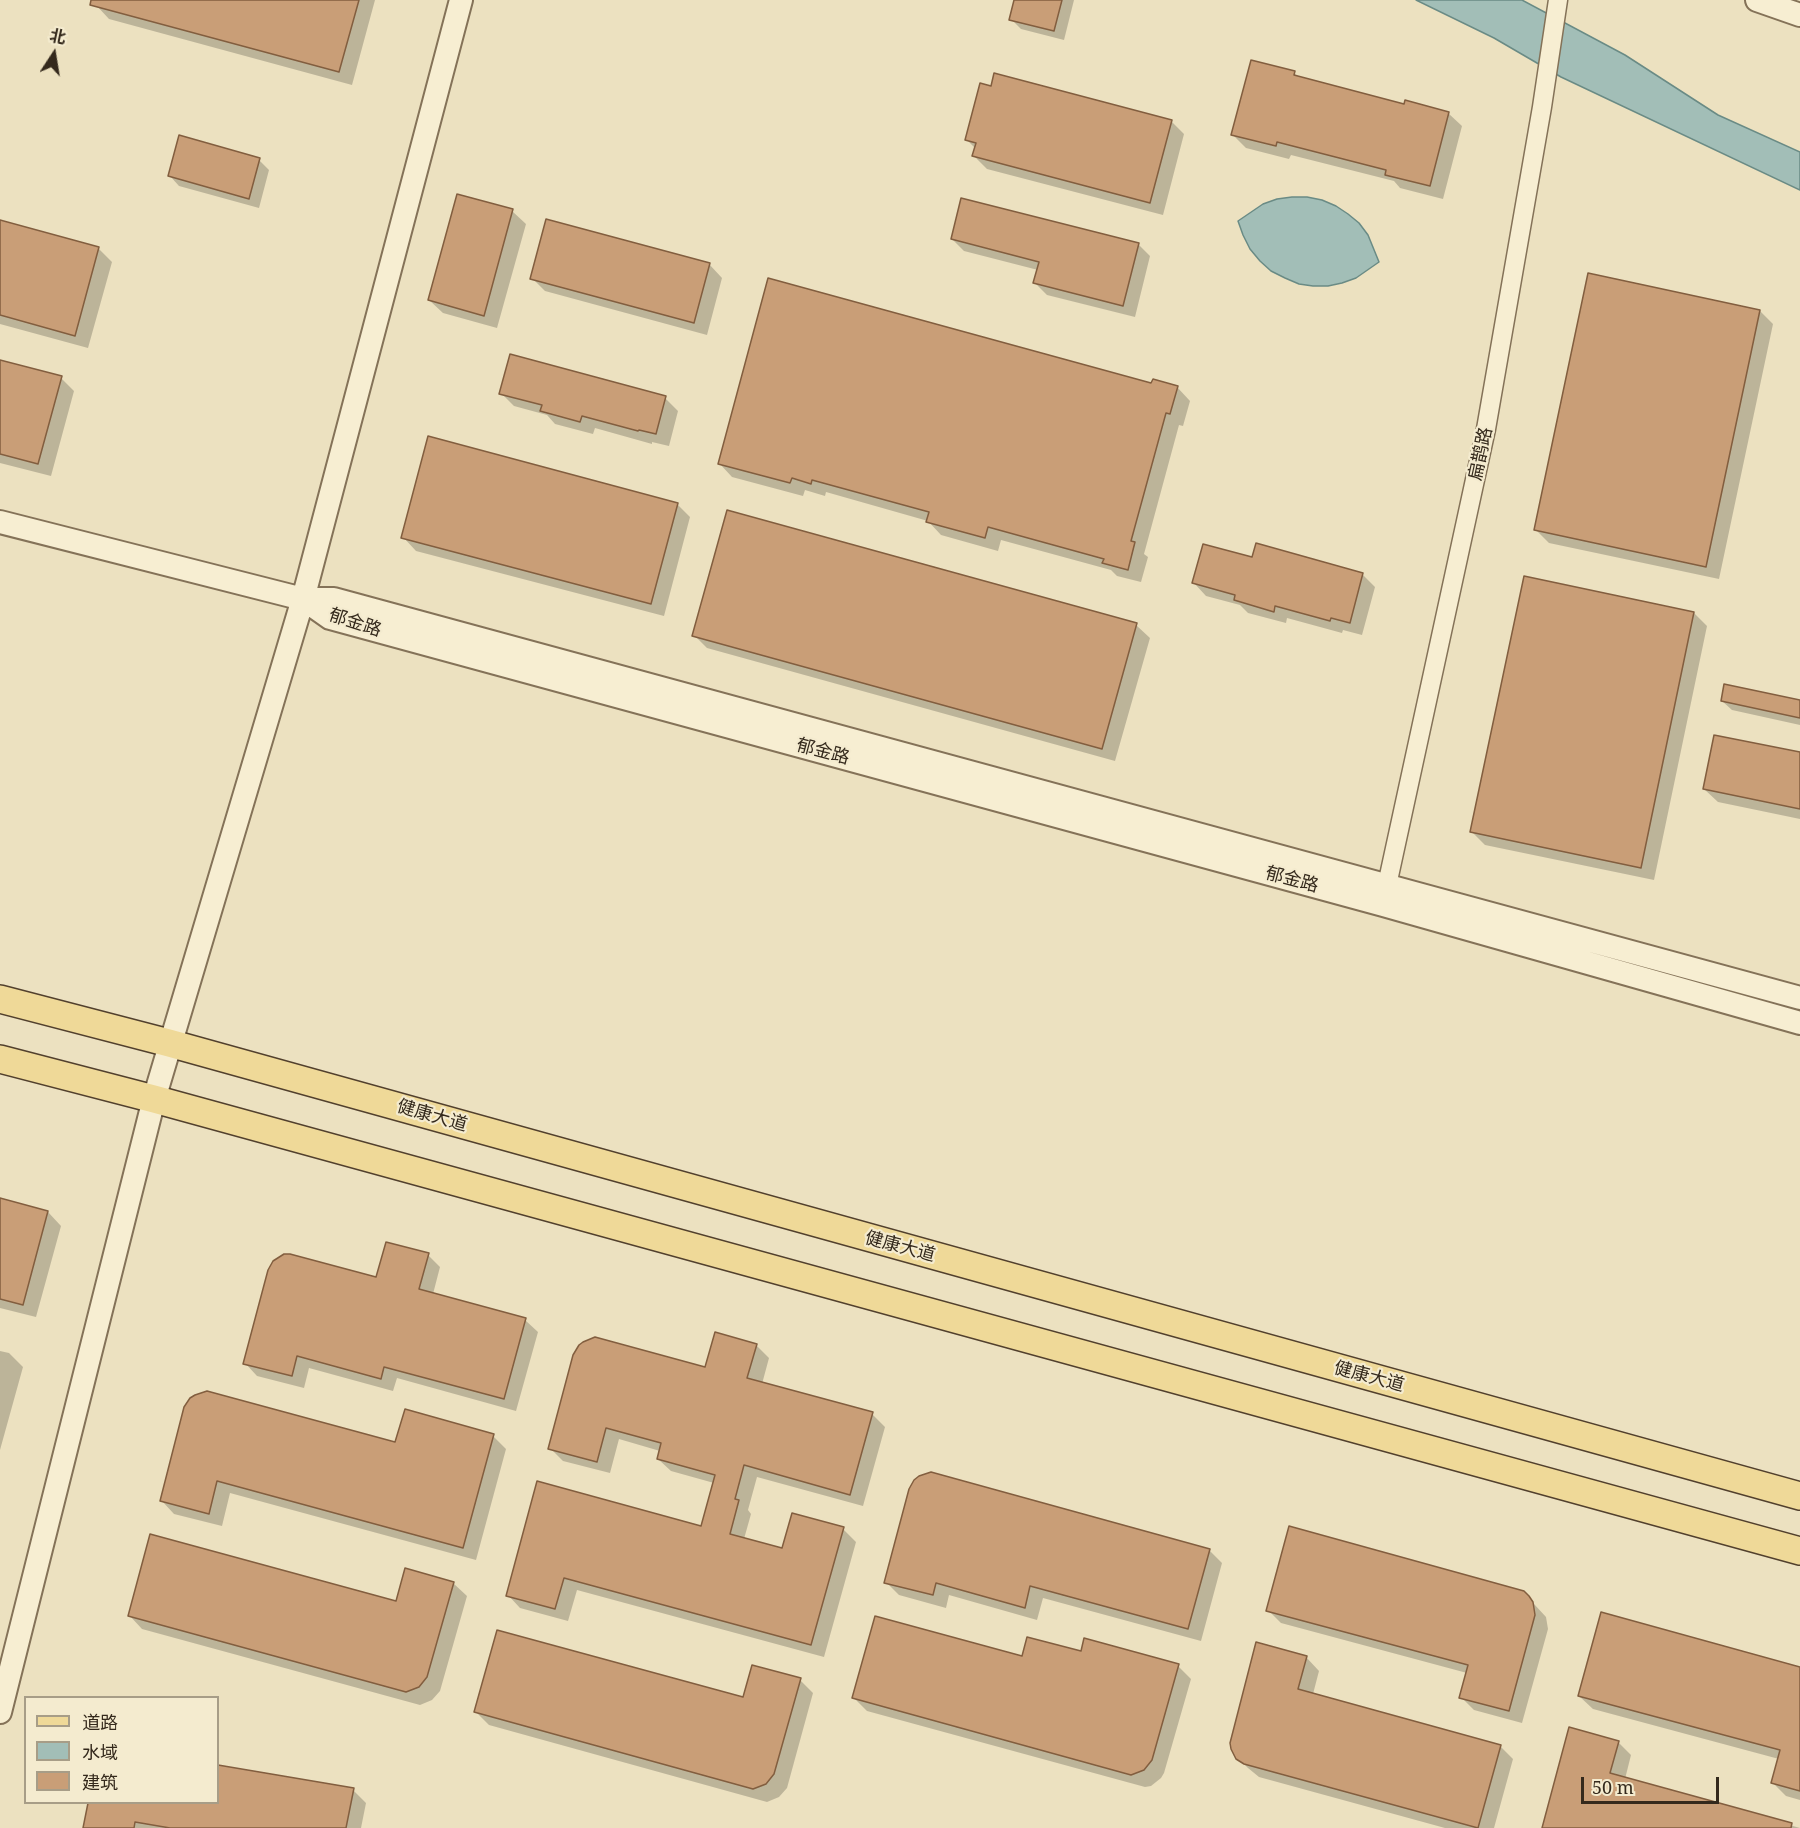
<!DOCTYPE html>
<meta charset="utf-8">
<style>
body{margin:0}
#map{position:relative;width:1800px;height:1828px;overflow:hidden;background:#ece1c0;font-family:"Noto Serif","Noto Sans SC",serif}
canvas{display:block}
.legend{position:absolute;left:24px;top:1696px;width:195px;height:108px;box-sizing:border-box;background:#f4ebcf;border:2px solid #a79d87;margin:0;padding:8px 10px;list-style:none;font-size:18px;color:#34291c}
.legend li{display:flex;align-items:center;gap:12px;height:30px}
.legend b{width:30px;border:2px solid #a79d87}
.north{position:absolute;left:24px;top:24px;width:60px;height:60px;-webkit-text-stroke:4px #f4ebcf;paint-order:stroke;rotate:12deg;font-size:16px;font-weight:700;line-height:24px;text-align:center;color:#34291c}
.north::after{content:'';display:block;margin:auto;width:21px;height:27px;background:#34291c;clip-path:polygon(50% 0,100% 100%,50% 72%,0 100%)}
.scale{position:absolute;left:1581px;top:1777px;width:138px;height:27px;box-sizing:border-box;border:3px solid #34291c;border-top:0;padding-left:8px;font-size:18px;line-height:21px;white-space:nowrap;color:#34291c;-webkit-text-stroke:4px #f4ebcf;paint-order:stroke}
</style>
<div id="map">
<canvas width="1800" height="1828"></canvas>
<ul class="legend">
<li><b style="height:8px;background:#efd998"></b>道路</li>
<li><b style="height:16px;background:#a2beb7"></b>水域</li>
<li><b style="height:16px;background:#c99e77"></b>建筑</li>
</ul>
<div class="north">北</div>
<div class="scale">50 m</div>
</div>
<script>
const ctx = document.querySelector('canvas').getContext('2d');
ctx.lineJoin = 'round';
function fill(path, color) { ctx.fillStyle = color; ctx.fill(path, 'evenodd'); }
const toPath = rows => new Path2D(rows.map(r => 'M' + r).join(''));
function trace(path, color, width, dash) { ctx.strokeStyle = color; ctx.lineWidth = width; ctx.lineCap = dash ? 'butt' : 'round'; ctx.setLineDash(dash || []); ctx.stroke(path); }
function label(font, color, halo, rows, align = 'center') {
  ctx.font = font + ' "Noto Serif","Noto Sans SC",serif'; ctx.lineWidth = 4.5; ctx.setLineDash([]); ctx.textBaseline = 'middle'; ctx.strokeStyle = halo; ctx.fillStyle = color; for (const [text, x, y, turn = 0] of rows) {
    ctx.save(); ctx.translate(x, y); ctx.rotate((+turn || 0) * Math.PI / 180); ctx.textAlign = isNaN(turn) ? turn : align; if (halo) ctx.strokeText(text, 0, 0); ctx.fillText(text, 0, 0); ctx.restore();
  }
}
const water = toPath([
 [1416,0,1522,0,1625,55,1718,115,1800,152,1800,190,1561,77,1494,38,1416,0],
 [1292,197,1307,197,1322,200,1336,206,1348,214,1359,223,1368,235,1379,262,1356,278,1342,283,1328,286,1313,286,1299,284,1285,278,1271,271,1260,261,1250,249,1243,235,1238,221,1263,204,1277,199,1292,197]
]);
const shadow = toPath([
 [98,0,375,0,352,85,109,19,96,5],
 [1016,0,1074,0,1064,40,1021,29,1011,19],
 [1294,73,1299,78,1405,106,1448,113,1462,126,1443,199,1400,188,1394,181,1291,155,1289,159,1246,148,1233,135],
 [1171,121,1184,134,1163,215,987,169,974,156,976,149,967,140],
 [259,160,269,170,259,208,179,186,170,176],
 [512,211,526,224,497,328,443,313,429,300],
 [0,222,99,249,112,262,88,348,0,324],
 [952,239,1138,244,1150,256,1135,317,1047,295,1035,283,1038,270,964,251],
 [709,264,722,278,707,335,545,291,532,278],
 [1760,311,1773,324,1719,579,1549,543,1535,529],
 [0,361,61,378,74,391,51,476,0,463],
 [1152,385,1177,387,1190,401,1183,426,1179,425,1144,554,1148,557,1141,582,1117,576,1111,570,1001,540,998,551,941,535,928,521,826,492,825,496,805,490,803,496,732,477,719,463],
 [501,393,665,398,678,411,669,446,652,442,652,444,595,428,593,434,555,424,547,415,514,406],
 [677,504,690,517,664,616,416,551,403,537],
 [1257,545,1363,575,1375,587,1362,635,1343,630,1342,633,1287,618,1286,623,1248,613,1240,605,1206,596,1194,583,1253,559],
 [1694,613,1707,626,1654,880,1485,845,1472,832],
 [1136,625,1150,638,1115,761,707,648,694,635],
 [1722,701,1800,702,1800,725,1732,710],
 [1800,754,1800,819,1718,802,1704,789],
 [0,1199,48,1212,61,1226,36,1317,0,1308],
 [428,1255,440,1267,433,1294,525,1320,538,1332,516,1411,397,1378,393,1391,309,1368,304,1388,257,1376,245,1363,378,1279],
 [756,1345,769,1358,762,1384,872,1414,885,1427,863,1506,757,1477,748,1510,751,1514,744,1539,783,1550,843,1529,856,1542,824,1657,577,1590,568,1621,520,1608,508,1595,702,1528,714,1483,671,1471,658,1459,660,1451,619,1439,610,1473,563,1461,550,1448],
 [0,1351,9,1353,23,1367,0,1450],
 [188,1403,396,1444,493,1436,506,1449,476,1560,230,1493,222,1526,174,1514,161,1500],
 [1209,1550,1222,1563,1201,1641,1043,1598,1037,1620,949,1595,946,1608,899,1595,886,1582],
 [453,1583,467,1596,440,1691,432,1700,420,1705,142,1629,129,1615,397,1603],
 [1523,1592,1546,1617,1548,1629,1522,1723,1474,1710,1461,1697,1467,1673,1281,1623,1268,1610],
 [1082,1653,1178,1666,1191,1679,1164,1773,1161,1778,1151,1786,1145,1787,867,1711,854,1698,1023,1658],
 [1306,1657,1319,1671,1313,1694,1500,1746,1513,1759,1494,1828,1445,1828,1259,1777,1248,1768,1234,1754],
 [1800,1668,1800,1800,1786,1796,1773,1783,1779,1759,1593,1709,1579,1696],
 [800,1680,813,1693,787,1788,779,1797,767,1802,489,1725,476,1712,744,1699],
 [1618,1742,1631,1755,1625,1779,1800,1828,1544,1828],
 [218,1767,353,1790,366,1803,361,1828,85,1828,89,1802,218,1802]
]);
const building = toPath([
 [91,0,359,0,339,72,90,5,91,0],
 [1014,0,1062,0,1054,31,1009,20,1014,0],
 [1251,60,1295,71,1294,75,1404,104,1405,100,1449,112,1430,186,1385,175,1386,170,1277,142,1276,146,1231,135,1251,60],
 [994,73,1172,120,1150,203,972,156,976,143,965,140,980,83,991,86,994,73],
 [179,135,260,158,249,199,168,176,179,135],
 [457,194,513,209,484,316,428,300,457,194],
 [961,198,1139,243,1123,306,1033,283,1039,262,951,239,961,198],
 [546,219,710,263,694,323,530,279,546,219],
 [0,220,99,247,75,336,0,315,0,220],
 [1588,273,1760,310,1706,567,1534,530,1588,273],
 [768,278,1151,383,1153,379,1178,386,1170,414,1166,413,1131,541,1135,542,1128,570,1102,563,1104,559,988,527,985,538,926,522,929,512,812,480,811,484,792,478,790,483,718,464,768,278],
 [510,354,666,396,656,434,639,430,638,431,582,416,580,422,540,411,542,405,499,394,510,354],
 [0,360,62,376,38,464,0,454,0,360],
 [428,436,678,503,651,604,401,538,428,436],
 [727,510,1137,623,1102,749,692,636,727,510],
 [1256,543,1363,573,1350,623,1331,618,1330,621,1275,606,1274,612,1234,600,1235,595,1192,583,1203,544,1252,557,1256,543],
 [1524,576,1694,612,1641,868,1470,832,1524,576],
 [1724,684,1800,700,1800,718,1721,701,1724,684],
 [1714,735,1800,752,1800,809,1703,789,1714,735],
 [0,1198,48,1211,23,1305,0,1299,0,1198],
 [386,1242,429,1253,419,1289,526,1318,504,1399,384,1367,381,1379,297,1356,292,1376,243,1364,268,1270,273,1261,284,1254,290,1254,376,1277,386,1242],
 [715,1332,757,1344,747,1378,873,1412,850,1495,744,1465,735,1499,739,1500,730,1534,782,1548,792,1513,844,1527,811,1645,564,1578,555,1609,506,1596,537,1481,701,1526,715,1475,657,1459,661,1443,606,1428,597,1462,548,1449,573,1355,579,1345,583,1342,595,1337,705,1367,715,1332],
 [207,1391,395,1442,405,1409,494,1434,463,1548,217,1481,209,1514,160,1501,184,1407,190,1398,195,1395,207,1391],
 [931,1472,1210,1549,1188,1629,1030,1586,1025,1608,936,1583,933,1595,884,1583,909,1489,914,1480,919,1476,931,1472],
 [1289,1526,1524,1591,1529,1596,1533,1602,1535,1615,1509,1711,1459,1698,1468,1665,1266,1611,1289,1526],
 [150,1534,396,1601,405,1568,454,1582,427,1677,419,1687,406,1692,128,1616,150,1534],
 [1601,1612,1800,1667,1800,1791,1771,1783,1780,1750,1578,1696,1601,1612],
 [875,1616,1022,1656,1027,1637,1081,1651,1084,1638,1179,1664,1152,1760,1144,1770,1131,1775,852,1698,875,1616],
 [497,1630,743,1697,752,1665,801,1678,774,1774,766,1784,753,1789,474,1712,497,1630],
 [1256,1642,1307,1656,1298,1689,1501,1745,1478,1828,1244,1764,1236,1759,1231,1749,1230,1743,1256,1642],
 [1569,1727,1619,1741,1610,1773,1792,1823,1791,1828,1542,1828,1569,1727],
 [218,1765,354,1788,346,1828,170,1828,135,1822,134,1828,83,1828,88,1803,218,1803,218,1765]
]);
const minor = toPath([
 [1384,899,1486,429,1542,107,1558,0]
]);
const tertiary = toPath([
 [1757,0,1800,15],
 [0,522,303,599,334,599,1800,998],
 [303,599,330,618,1383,905,1800,1023],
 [0,1712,154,1099,303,599,461,0]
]);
const primary = toPath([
 [0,999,169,1043,1800,1496],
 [0,1059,154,1099,1800,1551]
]);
const streetNames = [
 ["扁鹊路",1481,454,-78],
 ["郁金路",355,623,18],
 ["郁金路",823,752,15],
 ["郁金路",1292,880,15],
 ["健康大道",432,1116,16],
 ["健康大道",900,1247,15],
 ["健康大道",1369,1377,15]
];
fill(water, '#a2beb7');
trace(water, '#6a8b85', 1.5);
fill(shadow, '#0003');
fill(building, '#c99e77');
trace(building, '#825e3f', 1.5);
trace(minor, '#847258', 21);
trace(tertiary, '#847258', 26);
trace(primary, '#52402d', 30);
trace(minor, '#f7eed2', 18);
trace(tertiary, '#f7eed2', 22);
trace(primary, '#efd998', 27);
label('18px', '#34291c', '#f4ebcf', streetNames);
</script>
